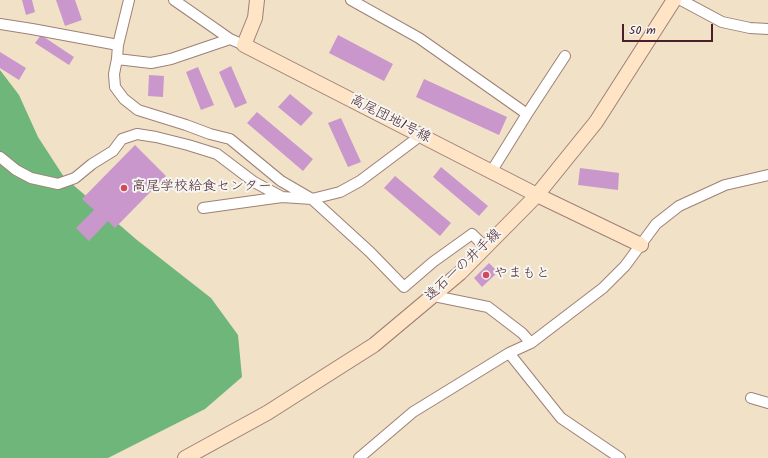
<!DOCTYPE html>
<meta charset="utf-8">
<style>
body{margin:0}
#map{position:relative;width:768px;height:458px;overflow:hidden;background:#f1e1c6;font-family:Kalam,sans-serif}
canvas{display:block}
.scale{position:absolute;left:622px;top:24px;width:91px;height:18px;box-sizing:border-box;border:2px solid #4a1f2b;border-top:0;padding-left:5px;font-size:12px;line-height:14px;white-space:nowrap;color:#4a1f2b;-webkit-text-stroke:3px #f6f6f2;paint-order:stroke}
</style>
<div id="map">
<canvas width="768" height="458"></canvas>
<div class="scale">50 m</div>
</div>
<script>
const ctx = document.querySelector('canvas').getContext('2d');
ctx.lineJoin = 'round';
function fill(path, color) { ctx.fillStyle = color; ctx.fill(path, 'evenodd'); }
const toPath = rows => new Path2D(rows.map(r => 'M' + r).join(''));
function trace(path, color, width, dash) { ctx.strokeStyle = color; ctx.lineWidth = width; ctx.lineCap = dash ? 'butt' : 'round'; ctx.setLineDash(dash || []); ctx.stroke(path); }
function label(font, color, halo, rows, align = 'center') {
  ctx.font = font + ' Kalam,"Klee One",sans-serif'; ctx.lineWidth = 4; ctx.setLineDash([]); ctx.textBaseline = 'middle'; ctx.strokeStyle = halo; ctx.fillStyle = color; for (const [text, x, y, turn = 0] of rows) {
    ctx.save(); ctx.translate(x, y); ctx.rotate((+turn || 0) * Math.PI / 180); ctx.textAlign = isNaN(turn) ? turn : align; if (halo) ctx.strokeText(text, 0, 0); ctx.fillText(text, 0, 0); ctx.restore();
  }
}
const forest = toPath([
 [0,70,19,95,38,137,64,177,137,240,211,298,238,335,242,377,205,409,108,458,0,458]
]);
const building = toPath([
 [22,0,32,0,35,12,26,15],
 [56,0,75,0,82,20,65,26],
 [41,35,74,57,69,65,35,43],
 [338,35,393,64,384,81,329,53],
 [0,52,26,68,19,80,0,68],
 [231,66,247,103,235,108,219,72],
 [198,67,214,105,201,110,186,72],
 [149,75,164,76,163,97,148,96],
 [424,79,507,117,499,135,416,97],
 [290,94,313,113,301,126,278,107],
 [257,112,313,159,303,171,247,123],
 [341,118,361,162,348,167,328,123],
 [135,145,166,176,115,228,108,221,89,241,76,228,94,210,82,199],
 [441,167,488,206,479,216,433,177],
 [580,168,619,173,618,190,578,185],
 [395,176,451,223,440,236,384,188],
 [489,263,498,272,482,287,474,278]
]);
const street = toPath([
 [129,0,118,45,117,59,114,74,115,87,124,99,138,110,186,125,210,134,230,139,281,181,312,199,370,252,404,287,433,262,472,234,485,247],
 [174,0,230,39,244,45],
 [351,0,419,38,527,114,491,172],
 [681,0,722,22,750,28,768,29],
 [0,24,32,29,118,45],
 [117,59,151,63,171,59,230,39],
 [527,114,565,56],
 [0,157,16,170,31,178,58,184,75,178,92,164,113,151,122,139,137,134,156,137,188,145,217,154,254,182,282,197,312,199,340,192,360,181,420,136],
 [203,208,282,197],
 [434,296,488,307,522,333,531,343],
 [509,353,561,418,620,458],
 [751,398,768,403],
 [359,458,413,412,509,353,531,343,603,288,625,266,656,224,679,206,725,185,768,175]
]);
const secondary = toPath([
 [257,0,255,18,244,45,537,195,641,245],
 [185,458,267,413,374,345,460,273,537,195,596,122,674,0]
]);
const markers = [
 [124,188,4,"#d1495b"],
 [486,275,4,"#d1495b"]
];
const streetNames = [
 ["高尾団地1号線",390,120,27],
 ["遠石一の井手線",464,266,-43]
];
const poiNames = [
 ["高尾学校給食センター",132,188],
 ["やまもと",494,275]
];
fill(forest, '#6fb67b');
fill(building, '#ca97cc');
trace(street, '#9e8078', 12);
trace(secondary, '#9e8078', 16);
trace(street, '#fff', 10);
trace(secondary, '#ffe4c6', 14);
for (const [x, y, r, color] of markers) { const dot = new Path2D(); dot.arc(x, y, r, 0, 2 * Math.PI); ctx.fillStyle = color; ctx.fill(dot); trace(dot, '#f6f6f2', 1.5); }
label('14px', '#4a1f2b', '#f6f6f2', streetNames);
label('14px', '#4a1f2b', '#f6f6f2', poiNames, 'left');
</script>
